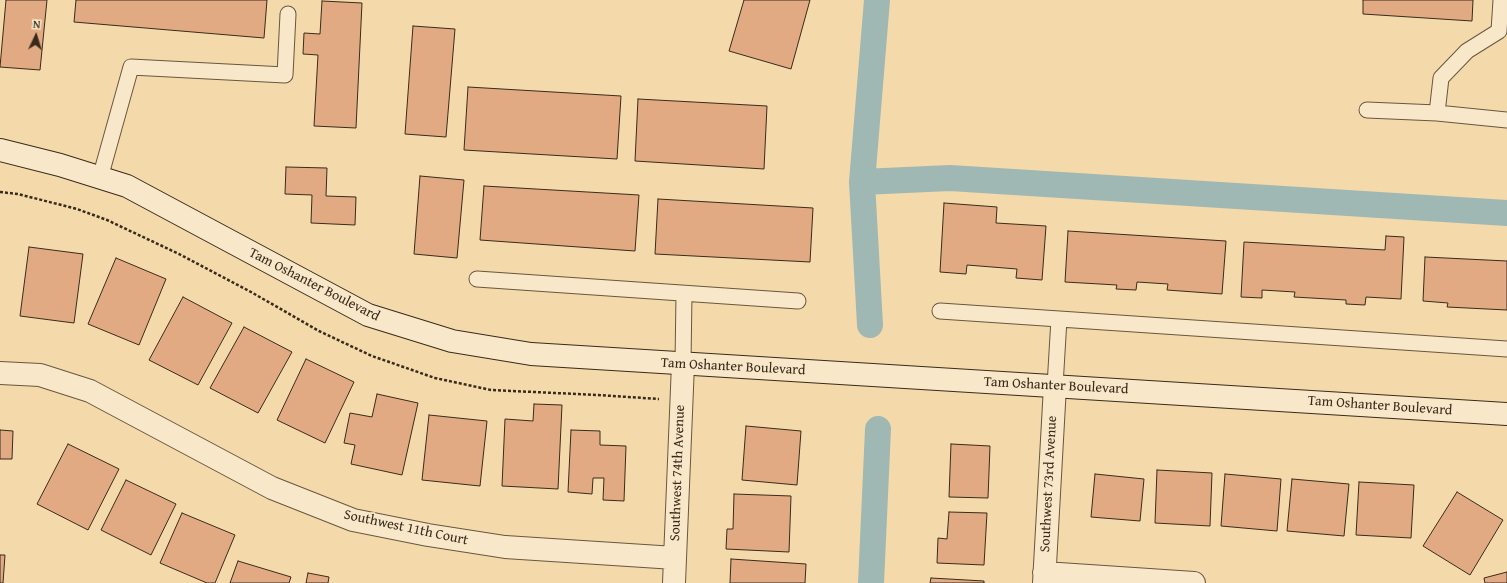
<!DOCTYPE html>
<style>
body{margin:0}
#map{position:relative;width:1507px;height:583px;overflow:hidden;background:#f4daaa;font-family:"Gentium Book Plus",serif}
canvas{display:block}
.north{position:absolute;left:16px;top:16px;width:40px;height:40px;-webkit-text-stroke:3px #f8e7c8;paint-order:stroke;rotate:4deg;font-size:11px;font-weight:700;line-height:16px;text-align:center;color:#382b1c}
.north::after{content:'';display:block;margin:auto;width:14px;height:18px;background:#382b1c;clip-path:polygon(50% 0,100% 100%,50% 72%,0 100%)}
</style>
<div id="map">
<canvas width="1507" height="583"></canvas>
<div class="north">N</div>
</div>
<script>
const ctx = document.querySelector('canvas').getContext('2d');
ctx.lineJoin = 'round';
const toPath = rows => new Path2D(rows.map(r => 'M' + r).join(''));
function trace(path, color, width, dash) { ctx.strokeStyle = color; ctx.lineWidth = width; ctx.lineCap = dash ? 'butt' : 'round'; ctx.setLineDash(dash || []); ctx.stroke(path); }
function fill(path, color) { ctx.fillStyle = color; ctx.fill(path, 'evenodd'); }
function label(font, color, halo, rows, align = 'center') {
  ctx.font = font + ' "Gentium Book Plus",serif'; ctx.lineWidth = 3.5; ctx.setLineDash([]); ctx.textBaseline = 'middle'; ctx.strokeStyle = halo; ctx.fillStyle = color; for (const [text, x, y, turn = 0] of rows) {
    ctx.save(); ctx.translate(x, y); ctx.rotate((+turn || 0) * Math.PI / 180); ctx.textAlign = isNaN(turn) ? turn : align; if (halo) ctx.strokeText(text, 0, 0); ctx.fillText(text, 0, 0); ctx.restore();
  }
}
const canal = toPath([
 [862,182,877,0],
 [870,325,862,182,950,178,1507,213],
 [871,583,878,429]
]);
const building = toPath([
 [6,0,47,0,40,70,0,67,6,0],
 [76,0,267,0,264,38,74,22,76,0],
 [744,0,810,0,791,69,729,51,744,0],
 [1363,0,1473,0,1472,21,1363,14,1363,0],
 [322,1,362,3,356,128,314,126,318,55,303,54,304,33,320,34,322,1],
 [413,26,455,29,446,137,405,134,413,26],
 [468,87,621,96,617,159,464,150,468,87],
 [638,99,767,106,764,169,635,161,638,99],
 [286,167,327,168,326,196,356,197,355,225,311,223,312,195,285,194,286,167],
 [420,176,464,180,457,258,414,254,420,176],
 [484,186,639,195,635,251,480,240,484,186],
 [658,199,813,208,810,262,655,254,658,199],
 [944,203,997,207,996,223,1046,226,1042,280,1016,278,1017,269,967,265,966,274,940,272,944,203],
 [1068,231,1226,241,1222,294,1167,290,1168,284,1137,282,1136,290,1116,289,1117,285,1065,282,1068,231],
 [1386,236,1404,237,1401,299,1366,297,1365,305,1346,304,1346,300,1294,297,1295,292,1262,290,1262,298,1241,297,1244,242,1385,250,1386,236],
 [29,247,83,254,74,323,20,316,29,247],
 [1425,257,1507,261,1507,310,1447,307,1448,303,1423,301,1425,257],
 [116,258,166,279,139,345,88,324,116,258],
 [183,297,232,323,198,385,149,360,183,297],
 [244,327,292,352,258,413,210,388,244,327],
 [306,359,354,382,325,443,277,420,306,359],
 [377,394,418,403,402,475,351,464,355,445,344,443,350,413,372,417,377,394],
 [534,404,562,405,558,489,502,486,505,419,533,421,534,404],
 [429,415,487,421,480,486,422,480,429,415],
 [746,426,801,431,797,485,742,480,746,426],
 [0,430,13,431,12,459,0,459,0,430],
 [571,430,600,431,600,445,626,446,624,501,603,500,604,478,593,478,592,494,568,492,571,430],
 [68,444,119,469,88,530,37,504,68,444],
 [951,444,990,446,988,498,949,497,951,444],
 [1157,470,1212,473,1210,526,1155,523,1157,470],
 [1095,474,1144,479,1140,521,1091,517,1095,474],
 [1225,474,1281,479,1277,531,1221,526,1225,474],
 [1292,479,1349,484,1344,536,1287,531,1292,479],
 [126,480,176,504,151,555,101,530,126,480],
 [1359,482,1414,485,1411,538,1356,535,1359,482],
 [1457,492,1503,520,1470,575,1423,546,1457,492],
 [734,494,791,496,789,552,726,549,727,529,733,529,734,494],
 [949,512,987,513,984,565,937,563,938,538,947,539,949,512],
 [182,513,235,535,215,583,207,583,160,563,182,513],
 [0,555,5,555,3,583,0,583,0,555],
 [731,559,806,564,805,583,730,583,731,559],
 [238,561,291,577,289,583,230,583,238,561],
 [1507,572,1507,583,1485,583,1484,578,1507,572],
 [308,573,329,577,328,583,306,583,308,573],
 [931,578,984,581,984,583,930,583,931,578]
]);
const path = toPath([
 [0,192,18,194,77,209,107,220,179,254,251,292,319,331,372,356,435,378,491,390,598,395,659,399]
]);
const lane = toPath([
 [1367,110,1437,113,1441,78,1467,51,1499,31,1501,0],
 [1437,113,1507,120],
 [100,178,131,67,285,75,288,14],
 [477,279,798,301],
 [940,311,1507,349],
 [683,364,684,294],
 [1055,386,1059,319]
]);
const street = toPath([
 [0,373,40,375,90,391,272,488,353,520,428,535,505,547,675,558],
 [1044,573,1194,583],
 [674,583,683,364],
 [1044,583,1055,386]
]);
const secondary = toPath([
 [0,150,60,165,127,186,368,315,452,341,531,354,1507,414]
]);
const streetNames = [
 ["Tam Oshanter Boulevard",314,285,27],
 ["Tam Oshanter Boulevard",733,367,3],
 ["Tam Oshanter Boulevard",1056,386,3],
 ["Tam Oshanter Boulevard",1380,406,4],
 ["Southwest 74th Avenue",678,473,-88],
 ["Southwest 73rd Avenue",1049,484,-87],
 ["Southwest 11th Court",406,528,12]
];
trace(canal, '#a0b8b4', 26);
fill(building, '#e2aa82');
trace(building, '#382b1c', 1);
trace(lane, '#675740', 17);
trace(street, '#675740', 24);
trace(secondary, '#382b1c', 24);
trace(path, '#382b1c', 2.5, [3, 2]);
trace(lane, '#f8e7c8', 15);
trace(street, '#f8e7c8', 22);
trace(secondary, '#f8e7c8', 22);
label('14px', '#382b1c', '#f8e7c8', streetNames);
</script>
